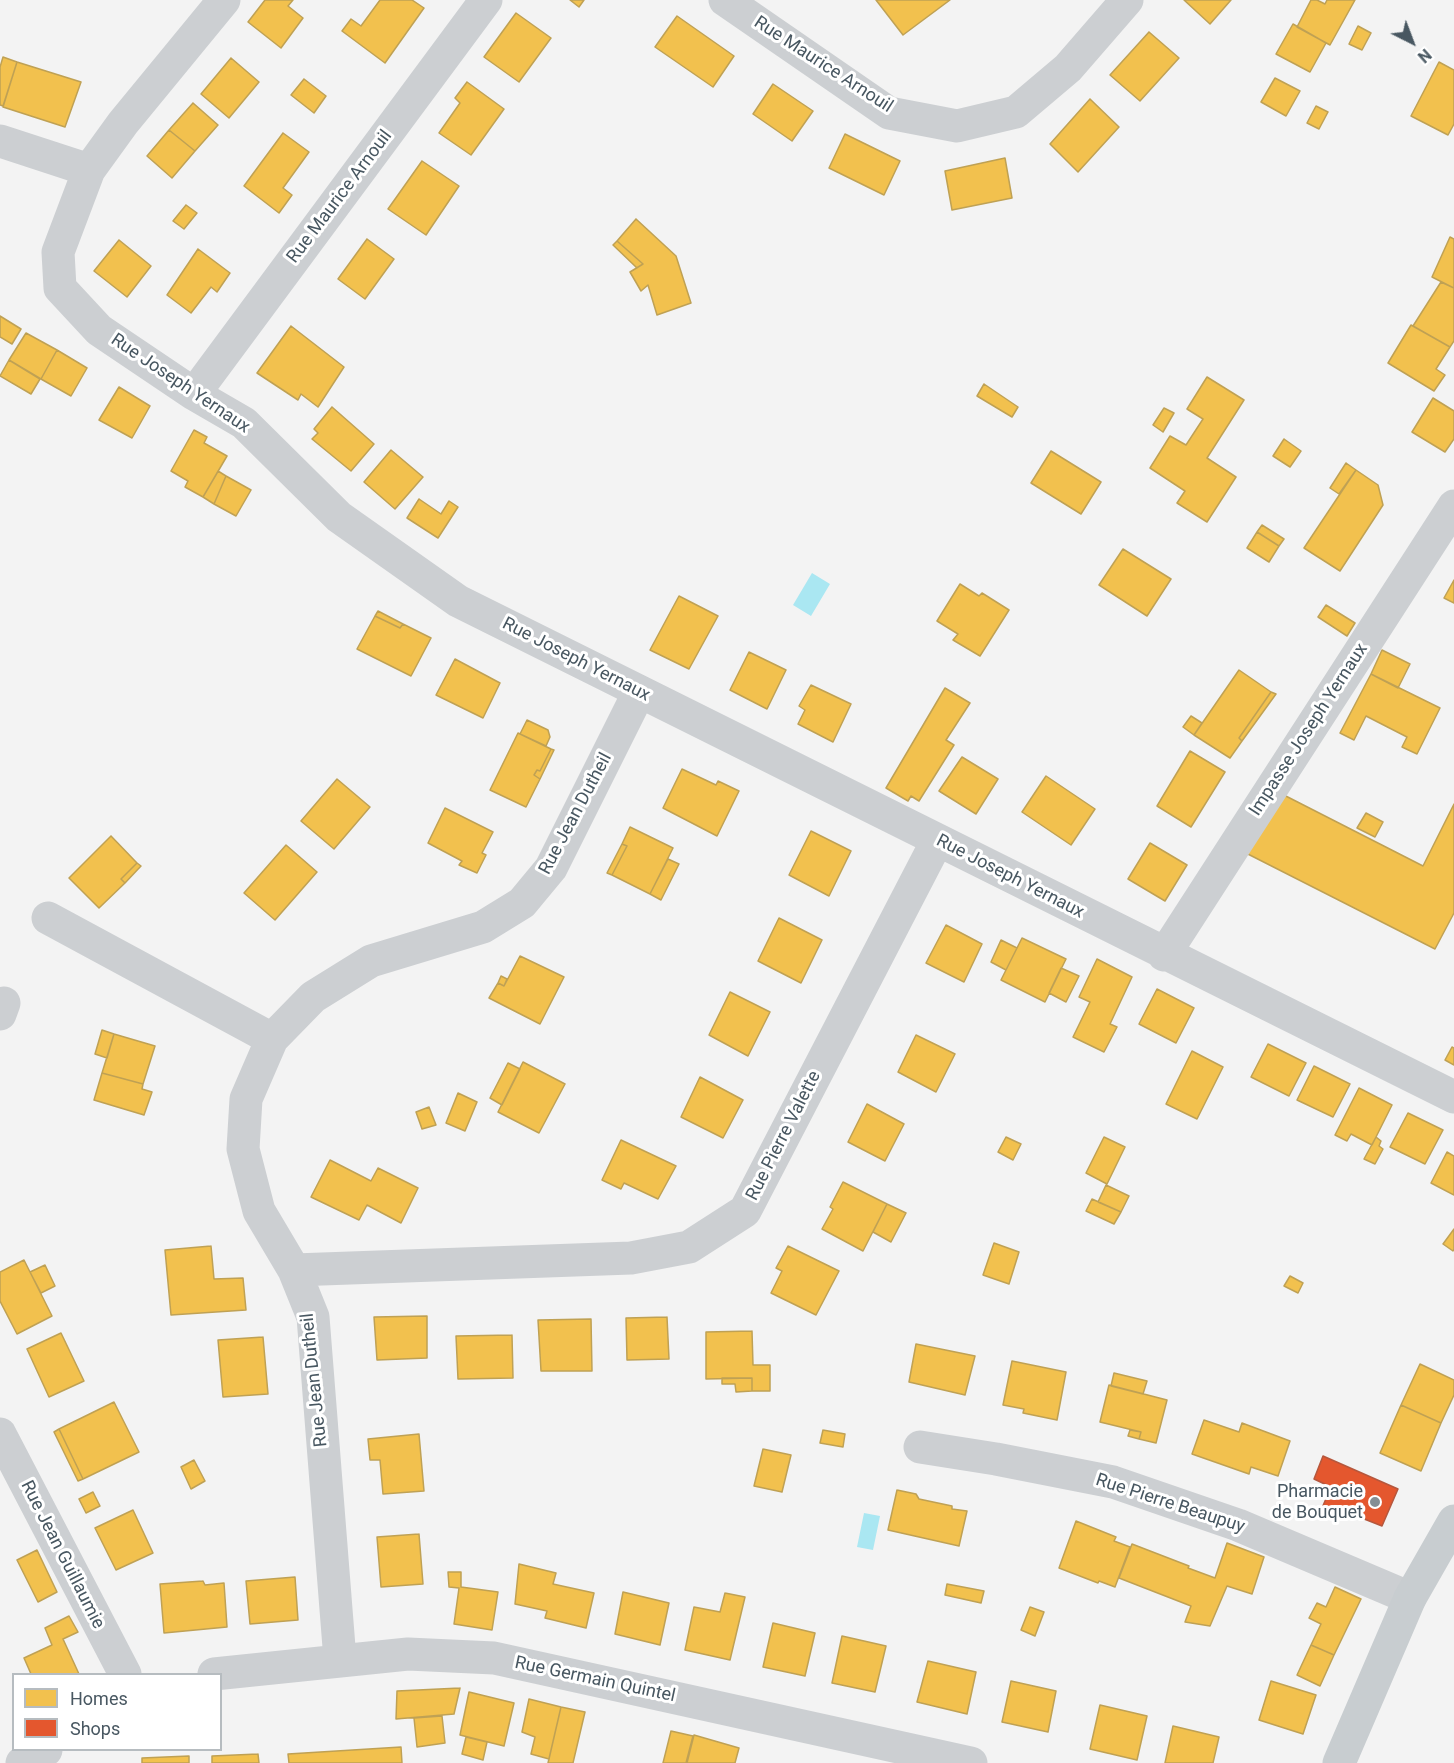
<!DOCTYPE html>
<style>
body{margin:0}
#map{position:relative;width:1454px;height:1763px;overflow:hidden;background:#f3f3f3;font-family:Roboto,sans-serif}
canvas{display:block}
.legend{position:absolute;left:12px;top:1673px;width:210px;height:78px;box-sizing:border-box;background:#fff;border:2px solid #b6bcc0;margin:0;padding:8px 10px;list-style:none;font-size:18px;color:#485761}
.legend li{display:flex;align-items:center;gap:12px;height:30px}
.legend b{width:30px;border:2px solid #b6bcc0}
.north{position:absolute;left:1382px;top:12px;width:60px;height:60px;-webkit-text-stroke:4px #fff;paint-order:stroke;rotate:138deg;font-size:16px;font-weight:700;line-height:24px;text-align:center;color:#485761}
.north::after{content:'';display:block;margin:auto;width:21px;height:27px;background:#485761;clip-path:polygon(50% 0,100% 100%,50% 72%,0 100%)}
</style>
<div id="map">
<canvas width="1454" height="1763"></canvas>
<ul class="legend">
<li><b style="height:16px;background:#f2c14e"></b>Homes</li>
<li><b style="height:16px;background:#e4572e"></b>Shops</li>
</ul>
<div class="north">N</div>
</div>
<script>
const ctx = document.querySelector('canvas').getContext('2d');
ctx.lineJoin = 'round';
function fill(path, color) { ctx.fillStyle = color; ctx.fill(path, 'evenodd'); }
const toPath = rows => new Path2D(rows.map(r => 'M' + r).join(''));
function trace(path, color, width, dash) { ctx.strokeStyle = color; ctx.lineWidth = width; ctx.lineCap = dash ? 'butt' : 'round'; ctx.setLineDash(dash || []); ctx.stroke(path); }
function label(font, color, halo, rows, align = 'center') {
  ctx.font = font + ' Roboto,sans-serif'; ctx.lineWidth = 6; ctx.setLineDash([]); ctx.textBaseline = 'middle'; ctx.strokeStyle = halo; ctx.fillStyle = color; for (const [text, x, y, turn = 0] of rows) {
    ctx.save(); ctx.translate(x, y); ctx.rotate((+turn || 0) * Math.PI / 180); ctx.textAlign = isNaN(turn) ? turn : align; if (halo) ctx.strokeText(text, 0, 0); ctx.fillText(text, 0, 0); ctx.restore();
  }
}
const water = toPath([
 [812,573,830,584,811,616,793,605],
 [864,1513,880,1516,873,1550,857,1547]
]);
const homes = toPath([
 [265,0,293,0,288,6,303,18,281,48,248,22,265,0],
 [380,0,412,0,424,8,385,63,342,31,351,19,361,26,380,0],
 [570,0,584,0,579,7,570,0],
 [876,0,950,0,903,35,876,0],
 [1184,0,1231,0,1210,24,1184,0],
 [1311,0,1317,0,1325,4,1327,0,1355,0,1330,45,1297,27,1311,0],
 [516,13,551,38,519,82,484,57,516,13],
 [677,16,734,56,713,87,655,47,677,16],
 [1293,24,1326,43,1310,72,1276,54,1293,24],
 [1358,26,1371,33,1362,50,1349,44,1358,26],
 [1149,32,1179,58,1140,101,1110,75,1149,32],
 [3,57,17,62,3,106,0,105,0,67,3,57],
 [231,58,259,82,229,118,201,94,231,58],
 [17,62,81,82,65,127,3,107,17,62],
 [1439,62,1454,70,1454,124,1448,135,1411,116,1439,62],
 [1275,78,1300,91,1286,116,1261,102,1275,78],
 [304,79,326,96,314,113,291,95,304,79],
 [467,82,504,109,471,155,439,133,460,103,455,98,467,82],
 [773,84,813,111,792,141,753,114,773,84],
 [1090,99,1119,127,1078,172,1050,144,1090,99],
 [193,103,218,125,195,151,169,130,193,103],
 [1316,106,1328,112,1319,129,1307,123,1316,106],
 [169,130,195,151,172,178,147,156,169,130],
 [283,133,309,152,283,188,292,195,279,213,244,186,283,133],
 [845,134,900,161,884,195,829,168,845,134],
 [1005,158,1012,198,952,210,945,171,1005,158],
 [422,161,459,186,426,235,388,209,422,161],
 [186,205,197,213,184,229,173,221,186,205],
 [636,219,676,256,691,303,657,315,648,285,641,291,630,272,643,264,617,241,636,219],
 [1450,237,1454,239,1454,288,1432,277,1450,237],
 [367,239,394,259,365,299,338,279,367,239],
 [119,240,151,266,127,297,94,271,119,240],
 [617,241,643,264,637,268,613,245,617,241],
 [198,249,230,273,217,292,211,287,191,313,167,295,198,249],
 [1441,282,1454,288,1454,341,1450,347,1413,326,1441,282],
 [0,316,21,329,12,344,0,337,0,316],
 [1411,325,1450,347,1436,369,1445,375,1434,391,1388,363,1411,325],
 [291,326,344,367,318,407,301,394,298,400,257,373,291,326],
 [26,333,57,350,41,379,9,360,26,333],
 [57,350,87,368,71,396,41,379,57,350],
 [9,360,40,379,31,394,0,376,9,360],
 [1207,377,1244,400,1207,458,1236,477,1207,522,1177,503,1185,491,1150,468,1170,436,1186,445,1203,419,1187,409,1207,377],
 [984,384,1018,407,1012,417,977,396,984,384],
 [119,387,150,406,132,438,99,420,119,387],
 [1433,398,1454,411,1454,439,1445,452,1412,432,1433,398],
 [332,407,374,444,351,471,312,439,318,433,314,429,332,407],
 [1164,408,1174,413,1163,432,1153,425,1164,408],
 [194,430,207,437,204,443,227,456,203,497,185,487,188,481,171,471,194,430],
 [1284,439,1301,451,1290,467,1273,456,1284,439],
 [391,450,423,477,395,509,364,482,391,450],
 [1051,451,1101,482,1081,514,1031,483,1051,451],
 [1346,463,1356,470,1339,494,1330,488,1346,463],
 [1356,470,1378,485,1383,505,1340,571,1304,548,1356,470],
 [218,471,226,476,214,504,203,497,218,471],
 [226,476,251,490,236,516,214,504,226,476],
 [419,499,441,514,449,501,458,507,438,538,407,518,419,499],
 [1262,525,1284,539,1279,546,1257,532,1262,525],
 [1257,532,1279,546,1269,562,1247,548,1257,532],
 [1123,549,1171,579,1147,616,1099,585,1123,549],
 [1454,580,1454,603,1444,598,1454,580],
 [960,584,979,596,982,593,1009,610,980,656,953,640,958,634,937,621,960,584],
 [679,596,718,616,689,669,650,650,679,596],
 [1326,605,1355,623,1347,636,1318,617,1326,605],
 [378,611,403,624,400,628,375,616,378,611],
 [375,616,400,628,403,624,431,638,411,676,357,649,375,616],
 [1382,650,1410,664,1398,688,1371,674,1382,650],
 [749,652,786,670,767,709,730,690,749,652],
 [455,659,500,683,483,718,436,695,455,659],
 [1239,670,1271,692,1239,738,1242,741,1230,758,1194,735,1239,670],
 [1371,674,1440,708,1417,754,1402,747,1407,737,1366,716,1354,740,1340,733,1371,674],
 [811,685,851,704,833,742,798,724,805,710,799,706,811,685],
 [945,688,970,703,946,740,954,745,919,801,911,796,908,801,886,788,945,688],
 [1271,692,1276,694,1242,741,1239,738,1271,692],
 [1191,716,1202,723,1194,735,1183,727,1191,716],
 [527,720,548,730,550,737,546,746,520,734,527,720],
 [518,733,551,749,540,771,537,770,534,775,540,779,526,807,490,790,518,733],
 [551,749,554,750,540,779,534,775,537,770,540,771,551,749],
 [1190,751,1225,772,1191,827,1157,806,1190,751],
 [962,757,998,779,976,814,939,791,962,757],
 [682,769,716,785,718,781,739,791,717,836,663,808,682,769],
 [1046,776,1095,809,1071,845,1022,812,1046,776],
 [337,779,370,807,334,849,301,821,337,779],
 [1276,791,1423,866,1454,804,1454,913,1435,949,1236,848,1276,791],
 [445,808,493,832,482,853,486,855,477,873,459,865,462,861,428,843,445,808],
 [1366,813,1383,822,1375,837,1357,828,1366,813],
 [630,827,673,848,650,894,612,875,627,846,622,844,630,827],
 [811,831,851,851,829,896,789,875,811,831],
 [111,836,137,863,121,879,125,883,99,908,69,878,111,836],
 [1150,843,1187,865,1165,901,1128,879,1150,843],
 [622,844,627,846,612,875,607,873,622,844],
 [286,845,317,872,275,920,244,893,286,845],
 [668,859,679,864,661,900,650,894,668,859],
 [137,863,141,866,125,883,121,879,137,863],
 [779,918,822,940,801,983,758,961,779,918],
 [946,925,982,944,964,982,926,963,946,925],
 [1022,938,1066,959,1045,1002,1001,980,1022,938],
 [1001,940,1017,948,1006,970,991,962,1001,940],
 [520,956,564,977,540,1024,489,998,498,983,504,986,520,956],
 [1097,959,1132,977,1110,1024,1117,1027,1104,1052,1073,1037,1090,1002,1079,997,1097,959],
 [1061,968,1079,976,1066,1002,1049,993,1061,968],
 [501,976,507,979,504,986,498,983,501,976],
 [1157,989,1194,1008,1176,1043,1139,1024,1157,989],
 [730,992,770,1012,748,1056,709,1035,730,992],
 [102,1030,114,1034,107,1058,95,1054,102,1030],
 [114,1034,155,1046,143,1084,102,1073,114,1034],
 [916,1035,955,1054,936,1092,898,1072,916,1035],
 [1268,1044,1306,1063,1289,1096,1251,1077,1268,1044],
 [1452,1047,1454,1048,1454,1065,1445,1060,1452,1047],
 [1192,1051,1223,1067,1197,1119,1166,1104,1192,1051],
 [523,1062,565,1084,539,1133,498,1112,523,1062],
 [508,1063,520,1069,502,1105,490,1098,508,1063],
 [1314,1066,1350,1084,1333,1117,1297,1100,1314,1066],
 [102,1073,143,1084,142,1089,152,1092,144,1115,94,1100,102,1073],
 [700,1077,743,1100,723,1138,681,1117,700,1077],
 [1359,1088,1392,1105,1372,1145,1351,1134,1347,1141,1335,1135,1359,1088],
 [458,1093,477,1102,465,1131,446,1123,458,1093],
 [867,1104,904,1124,885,1161,848,1142,867,1104],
 [429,1107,436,1125,422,1129,416,1112,429,1107],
 [1408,1113,1443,1130,1425,1164,1390,1147,1408,1113],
 [1006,1137,1021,1144,1013,1160,998,1152,1006,1137],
 [1104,1137,1125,1147,1107,1184,1086,1173,1104,1137],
 [1376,1137,1381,1141,1379,1146,1383,1149,1375,1164,1364,1159,1376,1137],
 [621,1140,676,1166,658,1199,624,1183,621,1189,602,1180,621,1140],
 [1447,1152,1454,1156,1454,1195,1431,1183,1447,1152],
 [330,1160,371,1181,378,1168,418,1188,401,1223,367,1205,359,1220,311,1197,330,1160],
 [843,1182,887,1204,863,1251,822,1229,833,1209,830,1207,843,1182],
 [1106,1185,1129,1196,1121,1212,1098,1202,1106,1185],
 [1092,1199,1121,1212,1114,1224,1086,1211,1092,1199],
 [887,1204,906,1213,891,1242,873,1232,887,1204],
 [1454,1229,1454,1249,1453,1251,1443,1244,1454,1229],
 [994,1243,1019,1252,1009,1284,983,1275,994,1243],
 [211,1246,214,1279,243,1278,246,1310,171,1315,165,1250,211,1246],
 [788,1246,839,1271,816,1315,771,1293,782,1271,776,1268,788,1246],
 [24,1260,52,1316,17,1334,0,1301,0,1272,24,1260],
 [45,1265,55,1286,41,1293,30,1272,45,1265],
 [1290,1276,1303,1283,1298,1293,1284,1286,1290,1276],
 [427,1316,427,1358,377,1360,374,1317,427,1316],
 [667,1317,669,1359,627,1360,626,1318,667,1317],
 [591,1319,592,1371,541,1371,538,1320,591,1319],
 [752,1331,753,1365,770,1365,770,1391,752,1391,752,1378,706,1379,706,1332,752,1331],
 [61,1333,84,1381,49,1397,27,1349,61,1333],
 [512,1335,513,1378,458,1379,456,1336,512,1335],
 [263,1337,268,1394,223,1397,218,1340,263,1337],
 [916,1344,975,1356,965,1395,909,1382,916,1344],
 [1012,1361,1066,1372,1057,1420,1023,1413,1024,1409,1003,1405,1012,1361],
 [1420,1364,1454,1380,1454,1395,1441,1423,1401,1405,1420,1364],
 [1114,1373,1147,1381,1143,1394,1111,1386,1114,1373],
 [722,1378,752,1378,752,1391,736,1392,735,1384,722,1384,722,1378],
 [1109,1385,1167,1400,1156,1443,1139,1439,1141,1432,1100,1422,1109,1385],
 [114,1402,139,1452,83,1479,59,1429,114,1402],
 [1401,1405,1441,1423,1421,1471,1380,1453,1401,1405],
 [1204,1420,1239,1432,1242,1423,1290,1441,1278,1476,1251,1467,1249,1474,1192,1454,1204,1420],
 [59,1429,83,1479,78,1481,54,1432,59,1429],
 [823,1430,845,1434,843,1447,820,1443,823,1430],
 [1130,1430,1141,1432,1139,1439,1128,1436,1130,1430],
 [419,1434,424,1491,383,1494,380,1460,370,1460,368,1439,419,1434],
 [763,1449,791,1455,782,1492,754,1486,763,1449],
 [194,1460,205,1481,191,1489,181,1467,194,1460],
 [897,1490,916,1494,919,1499,952,1506,952,1509,967,1511,959,1546,888,1530,897,1490],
 [93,1492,100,1506,86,1513,79,1499,93,1492],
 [133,1510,153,1553,116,1570,95,1528,133,1510],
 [1076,1521,1116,1537,1114,1541,1130,1547,1115,1587,1099,1581,1098,1583,1059,1568,1076,1521],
 [419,1534,423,1584,381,1587,377,1537,419,1534],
 [1227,1543,1264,1557,1252,1594,1227,1586,1210,1626,1185,1622,1191,1606,1119,1578,1132,1544,1189,1566,1188,1568,1215,1578,1227,1543],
 [37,1550,57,1592,38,1602,17,1560,37,1550],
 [519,1564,556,1573,553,1584,594,1593,586,1628,545,1618,547,1611,515,1604,519,1564],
 [448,1572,461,1572,461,1587,498,1592,492,1630,454,1624,459,1588,449,1587,448,1572],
 [295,1577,298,1620,250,1624,246,1581,295,1577],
 [203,1581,205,1585,224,1583,227,1627,164,1633,160,1584,203,1581],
 [947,1584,984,1591,981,1603,945,1595,947,1584],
 [1335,1587,1361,1599,1334,1655,1311,1645,1321,1624,1309,1618,1317,1603,1326,1607,1335,1587],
 [623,1592,669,1603,660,1645,615,1634,623,1592],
 [725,1593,745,1597,730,1660,685,1650,694,1607,720,1612,725,1593],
 [1030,1607,1044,1612,1035,1636,1021,1630,1030,1607],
 [69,1616,78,1632,63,1639,79,1674,31,1674,24,1658,52,1645,45,1628,69,1616],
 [773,1623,815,1633,805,1676,763,1667,773,1623],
 [842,1636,886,1646,875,1692,832,1683,842,1636],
 [1311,1645,1334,1655,1320,1686,1297,1675,1311,1645],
 [928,1661,976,1672,967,1714,917,1702,928,1661],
 [1011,1681,1056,1691,1048,1732,1002,1722,1011,1681],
 [1271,1681,1316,1695,1303,1734,1259,1720,1271,1681],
 [460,1688,454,1714,396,1719,397,1691,460,1688],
 [469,1692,514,1703,504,1746,460,1735,469,1692],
 [529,1699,561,1707,549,1759,531,1754,535,1737,522,1732,529,1699],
 [1100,1705,1147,1716,1137,1760,1090,1749,1100,1705],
 [561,1707,585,1712,573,1763,548,1763,561,1707],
 [442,1716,445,1743,417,1747,414,1718,442,1716],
 [1173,1726,1219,1737,1213,1763,1165,1763,1173,1726],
 [671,1731,693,1736,686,1763,663,1763,671,1731],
 [694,1735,739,1748,735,1763,687,1763,694,1735],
 [466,1737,487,1742,483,1760,462,1754,466,1737],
 [401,1747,402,1763,289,1763,288,1754,401,1747],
 [258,1754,259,1763,212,1763,212,1756,258,1754],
 [189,1756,189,1763,142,1763,142,1758,189,1756]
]);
const shops = toPath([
 [1323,1456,1398,1489,1382,1526,1349,1513,1346,1517,1322,1508,1331,1487,1314,1479,1323,1456]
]);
const minor = toPath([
 [224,0,123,123,89,170,58,252,60,288,99,330,194,394,244,423,339,517,458,601,1454,1097],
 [725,0,889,113,957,126,1016,112,1068,68,1127,0],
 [0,141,89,170],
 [194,394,486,0],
 [48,918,272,1039],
 [1164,955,1454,506],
 [0,1014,4,1003],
 [294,1270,631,1258,689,1247,745,1211,937,841],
 [0,1434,125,1674],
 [920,1447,996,1459,1113,1482,1238,1525,1410,1598],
 [340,1660,313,1317,294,1270,259,1211,243,1149,246,1099,272,1039,313,997,371,961,483,927,522,903,551,868,639,692],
 [214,1674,408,1654,494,1658,971,1763],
 [22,1763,46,1750]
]);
const major = toPath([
 [1339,1763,1410,1598,1454,1521]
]);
const markers = [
 [1375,1502,6,"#848e94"]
];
const streetNames = [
 ["Rue Maurice Arnouil",823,65,33],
 ["Rue Maurice Arnouil",340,197,-53],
 ["Rue Joseph Yernaux",180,384,34],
 ["Rue Joseph Yernaux",576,660,27],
 ["Impasse Joseph Yernaux",1309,730,-57],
 ["Rue Jean Dutheil",576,814,-62],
 ["Rue Joseph Yernaux",1010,877,27],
 ["Rue Pierre Valette",784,1136,-63],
 ["Rue Jean Dutheil",315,1380,-96],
 ["Rue Pierre Beaupuy",1170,1504,18],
 ["Rue Jean Guillaumie",62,1555,63],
 ["Rue Germain Quintel",595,1680,12]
];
const poiNames = [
 ["Pharmacie",1363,1492],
 ["de Bouquet",1363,1513]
];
fill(water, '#aae7f2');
fill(homes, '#f2c14e');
trace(homes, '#bfa154', 1.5);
fill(shops, '#e4572e');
trace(shops, '#b5573d', 1.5);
trace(minor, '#cccfd2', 33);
trace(major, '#c8cdd0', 33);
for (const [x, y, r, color] of markers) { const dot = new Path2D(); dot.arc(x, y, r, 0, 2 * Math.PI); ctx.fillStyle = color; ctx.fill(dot); trace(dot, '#fff', 2); }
label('18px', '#485761', '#fff', streetNames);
label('18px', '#485761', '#fff', poiNames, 'right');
</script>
